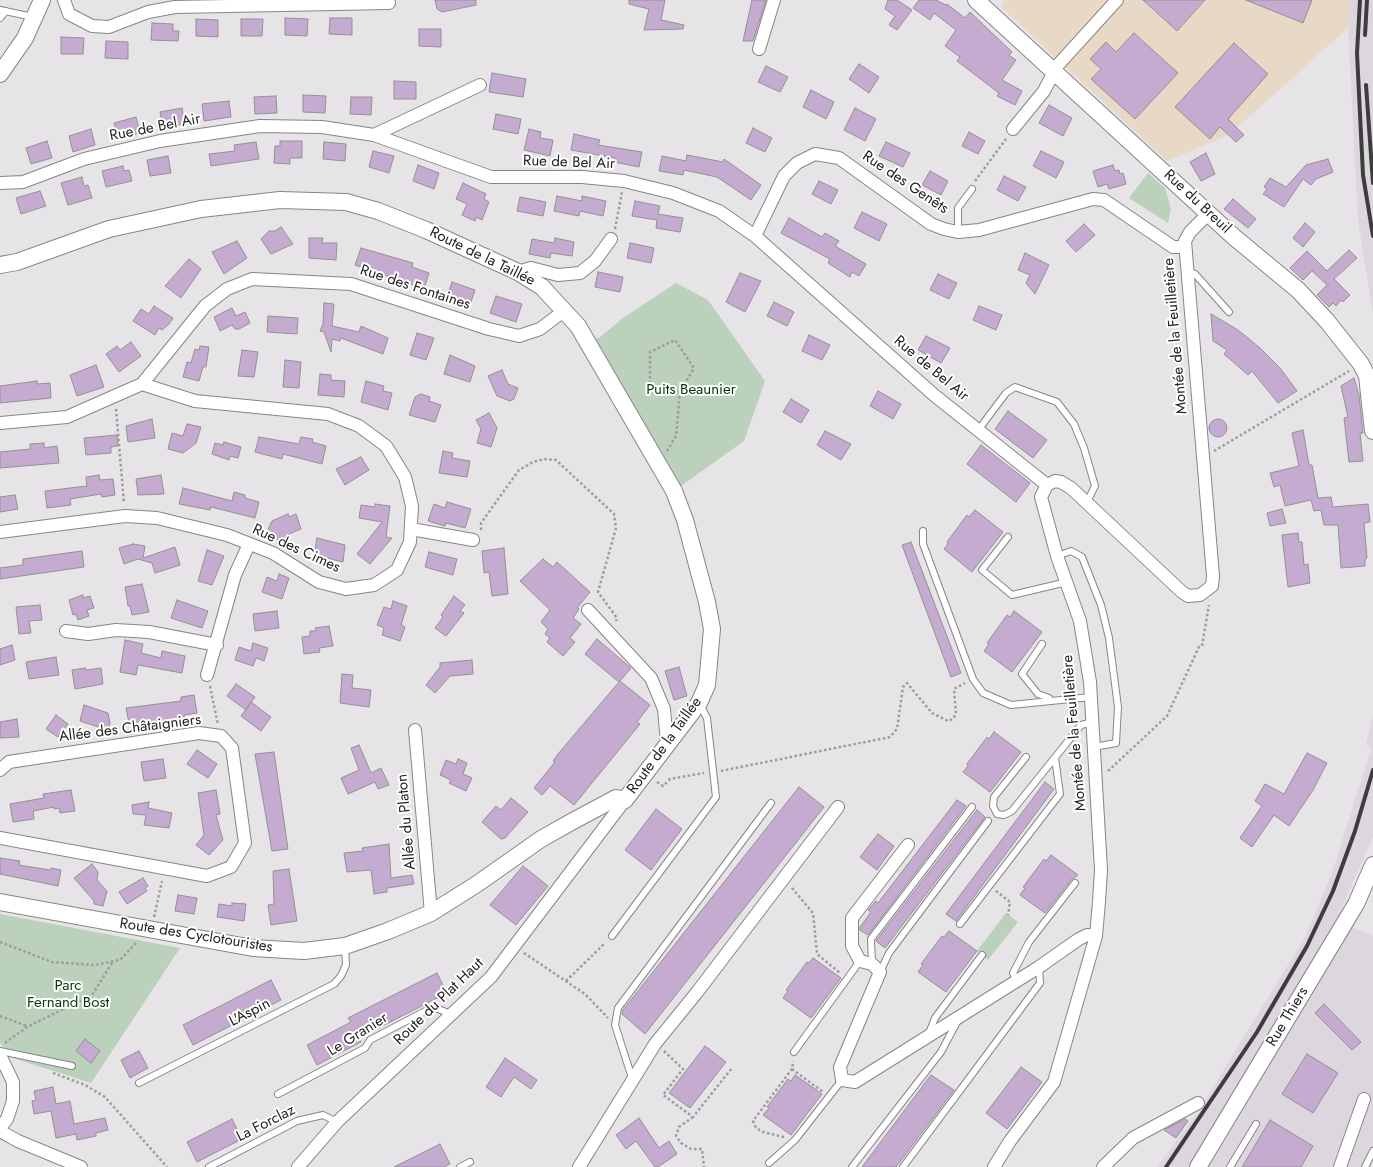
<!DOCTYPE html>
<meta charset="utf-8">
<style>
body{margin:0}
canvas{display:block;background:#e6e4e7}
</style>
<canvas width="1373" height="1167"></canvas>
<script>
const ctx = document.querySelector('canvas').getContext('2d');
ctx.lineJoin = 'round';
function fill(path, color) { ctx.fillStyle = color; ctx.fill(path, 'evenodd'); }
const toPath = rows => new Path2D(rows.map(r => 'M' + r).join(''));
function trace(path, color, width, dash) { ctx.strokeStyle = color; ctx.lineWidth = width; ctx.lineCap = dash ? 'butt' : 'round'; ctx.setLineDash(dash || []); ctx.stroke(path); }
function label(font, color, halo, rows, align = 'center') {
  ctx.font = font + ' Jost,sans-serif'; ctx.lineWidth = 4; ctx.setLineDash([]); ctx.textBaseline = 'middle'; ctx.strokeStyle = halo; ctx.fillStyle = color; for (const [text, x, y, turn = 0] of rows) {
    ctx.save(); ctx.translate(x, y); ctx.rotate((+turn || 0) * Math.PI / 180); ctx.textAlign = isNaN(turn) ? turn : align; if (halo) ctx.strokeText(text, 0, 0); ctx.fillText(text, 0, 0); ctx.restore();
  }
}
const built = toPath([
 [1350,0,1373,0,1373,314,1358,221,1348,28],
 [1373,715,1373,837,1335,923,1361,930,1373,936,1373,1162,1371,1167,1157,1167,1198,1112,1305,937,1332,873,1371,749,1366,744]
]);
const industrial = toPath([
 [1005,0,1350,0,1348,28,1229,135,1167,161,1001,7]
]);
const green = toPath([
 [1148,173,1165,188,1171,209,1168,223,1129,198],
 [676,283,708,300,765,381,744,441,674,491,588,340,599,338,623,318],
 [1006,913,1018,922,988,960,977,951],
 [0,914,180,948,91,1083,13,1058,0,1043]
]);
const building = toPath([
 [435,0,476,0,476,5,442,12,437,9,435,0],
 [629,0,665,0,661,20,684,25,683,29,644,30,649,9,629,4,629,0],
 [752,0,766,0,753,41,743,41,752,0],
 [888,0,897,0,912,10,897,30,889,25,895,16,885,9,888,0],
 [919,0,936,0,946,5,947,4,965,18,970,12,1012,52,1009,55,1016,60,1002,80,1022,91,1015,105,997,96,999,93,957,61,960,57,945,46,956,30,934,13,930,20,913,8,919,0],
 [1143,0,1205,0,1177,31,1143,0],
 [1246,0,1312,0,1303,23,1246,0],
 [285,18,308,19,307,36,285,35,285,18],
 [330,18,352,18,352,35,329,34,330,18],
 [196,19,218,20,218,37,196,36,196,19],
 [241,19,263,19,262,36,241,36,241,19],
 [152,23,173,24,173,31,179,31,178,41,151,40,152,23],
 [419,29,441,29,441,47,419,46,419,29],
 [1134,33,1178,73,1135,119,1091,79,1101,69,1090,59,1106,42,1116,52,1134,33],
 [61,37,84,38,83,54,61,54,61,37],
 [106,41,128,42,128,59,105,58,106,41],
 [1234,43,1268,74,1228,119,1244,135,1236,142,1220,127,1210,139,1175,107,1234,43],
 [859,64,879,77,869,93,849,79,859,64],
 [766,66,788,77,780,92,758,82,766,66],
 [492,73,526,79,523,97,489,92,492,73],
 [394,81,416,82,416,99,394,99,394,81],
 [811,90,834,102,826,119,803,107,811,90],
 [303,95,326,96,325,113,303,112,303,95],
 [276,96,277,113,255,114,254,97,276,96],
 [351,97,372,97,371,115,350,114,351,97],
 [229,101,231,117,204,121,202,104,229,101],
 [1049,105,1072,118,1063,136,1039,123,1049,105],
 [182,108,185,124,163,128,160,112,182,108],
 [855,108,876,119,865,141,844,130,855,108],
 [496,114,521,119,518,134,493,129,496,114],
 [136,117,140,133,118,139,114,123,136,117],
 [753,128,772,138,765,152,746,143,753,128],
 [91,129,95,145,73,152,69,136,91,129],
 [529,129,541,132,540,138,553,140,550,156,524,150,529,129],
 [969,132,985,141,978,154,962,146,969,132],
 [574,134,600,140,598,145,642,152,639,167,614,162,615,158,571,150,574,134],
 [47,141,52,158,31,164,26,148,47,141],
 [280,141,302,141,302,158,290,158,290,164,274,163,275,146,280,146,280,141],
 [256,142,259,159,211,166,209,154,235,151,234,145,256,142],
 [324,142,346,144,345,161,323,159,324,142],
 [886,142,910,153,903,167,879,156,886,142],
 [373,151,394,156,389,173,369,167,373,151],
 [1041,151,1064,162,1056,178,1033,166,1041,151],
 [1206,153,1215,174,1201,181,1190,162,1206,153],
 [687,155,723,162,724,159,761,185,751,200,717,177,684,170,683,175,659,171,662,156,686,161,687,155],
 [168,156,171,173,150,176,147,160,168,156],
 [1328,159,1333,172,1316,179,1311,185,1303,179,1284,207,1263,194,1267,189,1264,187,1270,178,1286,187,1306,165,1328,159],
 [418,165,439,173,434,189,413,181,418,165],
 [1113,165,1115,171,1119,170,1120,174,1123,173,1126,184,1109,189,1107,184,1098,187,1093,171,1113,165],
 [123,166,124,171,129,170,132,181,106,187,102,171,123,166],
 [930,171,948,181,941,195,922,185,930,171],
 [1004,176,1026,187,1018,201,997,190,1004,176],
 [82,177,84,186,88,185,92,198,68,205,61,183,82,177],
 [819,181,838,190,831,204,812,194,819,181],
 [463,183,486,194,484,199,489,202,482,220,476,217,475,221,462,215,467,204,456,199,463,183],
 [40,191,46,206,21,214,16,198,40,191],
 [557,196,582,201,582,196,606,201,603,216,580,211,579,216,554,211,557,196],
 [520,197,546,202,543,216,517,211,520,197],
 [1233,199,1256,219,1248,228,1224,209,1233,199],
 [635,201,660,206,658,214,683,218,680,232,656,228,657,220,632,216,635,201],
 [862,212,887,224,879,241,854,228,862,212],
 [789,218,822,237,825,233,839,241,835,246,866,264,859,276,852,272,850,277,828,263,830,259,781,233,789,218],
 [1305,223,1315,232,1303,247,1293,238,1305,223],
 [1084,224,1095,235,1076,252,1066,241,1084,224],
 [281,227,293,244,271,254,261,239,269,231,275,231,281,227],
 [309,238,323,238,322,243,337,243,336,260,309,258,309,238],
 [555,238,574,242,572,256,551,253,550,258,529,254,532,239,554,243,555,238],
 [237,241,247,258,224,274,212,252,237,241],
 [630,243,654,248,651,263,627,258,630,243],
 [361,248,413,263,412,267,429,273,424,289,355,265,361,248],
 [1349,250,1357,258,1334,279,1350,295,1343,302,1341,300,1336,306,1333,303,1329,307,1317,295,1327,285,1312,271,1303,280,1290,268,1307,251,1327,271,1349,250],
 [1025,253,1049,265,1035,294,1026,283,1030,275,1018,270,1025,253],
 [189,259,201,269,181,298,165,286,189,259],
 [598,272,623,277,620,292,595,287,598,272],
 [740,273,761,281,745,312,726,302,740,273],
 [938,274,957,283,949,299,930,290,938,274],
 [452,282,475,290,470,305,447,297,452,282],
 [496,296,522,304,516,322,490,313,496,296],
 [774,302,794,312,787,326,767,316,774,302],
 [324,303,334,304,332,326,359,332,361,326,388,338,383,354,341,338,340,341,332,339,331,352,324,332,320,331,323,324,324,303],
 [154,306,173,318,169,324,162,330,159,328,155,335,133,321,141,309,149,314,154,306],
 [979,306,1002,315,996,330,973,320,979,306],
 [232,308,236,316,245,312,250,323,239,329,235,329,232,325,220,331,214,317,232,308],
 [1211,314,1238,330,1260,348,1280,368,1297,391,1278,403,1252,371,1248,375,1224,354,1227,350,1213,341,1211,314],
 [268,316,298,318,297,334,267,332,268,316],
 [417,333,434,338,426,360,410,355,417,333],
 [809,335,830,345,822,360,802,351,809,335],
 [926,336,950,348,941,363,918,350,926,336],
 [131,342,141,356,119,372,106,354,117,346,120,350,131,342],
 [200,346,209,347,206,367,203,367,199,381,183,377,187,362,191,363,195,349,199,350,200,346],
 [242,350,258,352,254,377,238,376,242,350],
 [450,355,475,366,470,382,444,374,450,355],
 [285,360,301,362,299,388,283,387,285,360],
 [96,365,104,387,77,396,70,375,96,365],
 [502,370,508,384,518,388,514,399,510,401,497,396,488,376,502,370],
 [320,374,331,375,331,380,345,381,344,397,318,395,320,374],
 [1354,378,1359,395,1363,433,1360,433,1363,461,1349,462,1344,418,1348,417,1341,386,1354,378],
 [37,381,37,384,50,383,51,398,0,403,0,386,37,381],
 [366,381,384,386,383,391,392,393,388,410,361,402,366,381],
 [878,391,901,404,893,419,870,406,878,391],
 [421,394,430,397,429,401,441,405,435,422,409,415,415,397,421,394],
 [791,399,809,410,801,423,783,412,791,399],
 [1008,411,1047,440,1033,458,995,429,1008,411],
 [489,413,497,428,491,447,477,443,481,429,476,420,489,413],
 [152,419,155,438,128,442,126,426,152,419],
 '1209 428a9 9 0 1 1 18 0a9 9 0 1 1-18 0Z',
 [187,424,201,427,196,443,183,453,168,449,172,433,183,436,187,424],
 [1303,430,1309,465,1312,465,1318,498,1331,497,1333,507,1368,504,1370,522,1364,523,1367,558,1365,559,1365,566,1341,568,1338,525,1324,525,1321,510,1314,511,1311,500,1285,506,1280,485,1274,487,1270,473,1299,466,1292,433,1303,430],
 [825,431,851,444,841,460,817,445,825,431],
 [117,435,118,446,111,447,111,453,86,455,84,438,117,435],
 [259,437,299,444,301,437,313,439,312,442,326,446,322,464,283,454,282,459,255,452,259,437],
 [224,442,241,447,238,458,230,456,229,460,212,454,215,443,223,445,224,442],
 [44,443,44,448,57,446,59,463,0,468,0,452,30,449,30,444,44,443],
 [981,445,1030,483,1016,502,967,464,981,445],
 [443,451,453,453,452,458,470,461,467,477,439,473,443,451],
 [361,457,369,470,345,485,336,469,361,457],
 [99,475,100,480,113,479,115,495,102,497,101,494,70,499,71,505,47,508,45,491,87,486,86,477,99,475],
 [161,475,164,494,138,495,136,479,161,475],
 [183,488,232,501,234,492,245,495,245,498,259,502,255,518,211,507,210,510,179,504,183,488],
 [15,495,18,509,0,512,0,497,15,495],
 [447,502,471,509,465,528,446,523,445,526,428,521,434,504,445,508,447,502],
 [375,504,390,506,386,537,392,538,370,564,357,554,382,522,359,518,361,505,375,507,375,504],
 [1282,509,1286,523,1270,526,1267,513,1282,509],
 [975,510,1003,532,972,572,944,549,948,544,947,542,967,515,969,517,975,510],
 [288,514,289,517,296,514,301,529,289,534,284,543,266,534,272,521,288,514],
 [1298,533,1299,542,1302,542,1304,565,1308,564,1310,583,1288,587,1282,535,1298,533],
 [317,538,345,545,343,562,314,555,317,538],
 [911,542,961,673,951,677,902,545,911,542],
 [133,544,145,546,143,558,175,547,180,565,155,573,152,563,138,559,124,564,119,548,133,544],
 [504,548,508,594,492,596,489,572,484,573,482,551,504,548],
 [207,550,224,556,212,585,198,581,207,550],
 [82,551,84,567,0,579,0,568,23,565,23,559,82,551],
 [429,552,457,559,453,575,425,567,429,552],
 [543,559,553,567,557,562,590,592,577,608,579,609,573,618,581,624,570,638,575,642,563,656,547,642,550,638,545,634,548,629,541,622,550,610,520,581,543,559],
 [279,574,289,578,282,599,262,592,267,577,277,581,279,574],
 [142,584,149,612,132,615,130,606,128,606,125,587,142,584],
 [83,595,83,598,90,596,94,608,87,610,89,616,78,620,76,614,73,615,69,600,83,595],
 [454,596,465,605,460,611,464,613,446,636,435,628,443,617,441,615,454,596],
 [177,600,208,611,202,628,171,618,177,600],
 [393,601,407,606,401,625,405,627,400,641,382,635,384,628,377,625,384,607,391,609,393,601],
 [40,605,42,620,29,621,31,633,19,634,16,607,40,605],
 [277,611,279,628,255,631,253,614,277,611],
 [1014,611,1042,632,1012,672,984,651,989,644,987,643,1007,615,1010,617,1014,611],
 [329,626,333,646,319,648,320,652,304,654,302,637,310,636,310,631,316,631,315,628,329,626],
 [597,639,631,668,620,681,650,705,637,722,640,724,574,805,550,786,542,795,534,788,555,762,553,761,558,754,619,682,585,654,597,639],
 [125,640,143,644,141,653,161,658,162,651,185,656,182,673,138,665,136,675,120,672,125,640],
 [253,643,268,648,264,661,256,658,253,666,235,660,239,647,251,651,253,643],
 [12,645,15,660,0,665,0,649,12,645],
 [56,657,59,675,29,679,26,662,56,657],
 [472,660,473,674,450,676,435,693,426,685,440,667,440,663,472,660],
 [679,667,687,696,674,700,665,671,679,667],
 [85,668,86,670,101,668,103,684,75,689,72,670,85,668],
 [342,674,353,675,352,688,371,690,369,707,340,703,342,674],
 [236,684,255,697,246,710,227,696,236,684],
 [194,695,197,713,184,715,185,719,129,723,126,708,181,701,181,697,194,695],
 [251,702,271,717,261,731,241,716,251,702],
 [84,705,108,713,110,723,108,730,80,721,84,705],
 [56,715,68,724,58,737,46,729,56,715],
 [17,719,19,737,0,738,0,722,17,719],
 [994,732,1021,752,990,792,963,772,968,766,967,764,987,737,989,739,994,732],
 [359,745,371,773,381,768,389,785,378,789,375,782,348,794,341,778,359,770,351,748,359,745],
 [197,750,217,764,208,778,187,764,197,750],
 [274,752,288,849,272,851,255,754,274,752],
 [1307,753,1327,763,1313,790,1289,826,1274,815,1252,847,1240,838,1262,806,1255,801,1265,784,1284,794,1307,753],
 [163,759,166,778,144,781,141,762,163,759],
 [458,759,467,763,463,774,472,778,466,791,449,783,451,780,440,775,446,760,456,764,458,759],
 [1045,782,1054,789,956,921,946,914,1045,782],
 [799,787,824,807,645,1034,622,1014,623,1010,799,787],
 [71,790,75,811,60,813,59,808,54,809,54,807,33,811,34,819,13,822,10,804,44,798,43,794,71,790],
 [216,790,220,814,216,815,223,840,209,855,196,845,204,835,198,793,216,790],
 [511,798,528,812,505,838,501,839,482,822,496,806,501,810,511,798],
 [957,800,966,806,868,935,860,930,860,927,871,912,868,910,876,901,878,903,957,800],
 [149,802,148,808,172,813,169,828,144,825,146,815,133,814,132,805,149,802],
 [656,809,682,829,651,870,625,850,656,809],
 [977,810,985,817,885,948,876,941,977,810],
 [878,834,894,846,877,870,860,857,878,834],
 [389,844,391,878,412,875,414,884,387,888,387,892,374,894,371,870,347,872,344,853,363,851,362,848,389,844],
 [1051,855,1078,875,1071,880,1045,913,1020,895,1025,888,1023,887,1044,859,1046,861,1051,855],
 [0,858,20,861,19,865,50,870,51,868,61,870,58,886,0,874,0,858],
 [92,864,98,872,97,880,107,891,103,906,94,904,94,901,74,878,92,864],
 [523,866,548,886,516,925,490,905,523,866],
 [289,869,297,921,271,925,268,905,274,904,273,871,289,869],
 [143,878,148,886,145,888,147,891,127,904,119,892,143,878],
 [178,895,197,898,194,914,175,911,178,895],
 [232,903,246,904,244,921,217,917,219,904,232,906,232,903],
 [949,931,977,951,946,992,918,972,923,965,921,964,942,936,944,937,949,931],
 [813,958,841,978,811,1018,783,998,788,991,786,990,807,962,809,963,813,958],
 [437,973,447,993,359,1038,361,1042,317,1065,307,1045,351,1022,348,1018,437,973],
 [271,980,281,1000,193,1045,183,1025,271,980],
 [1324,1004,1361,1042,1352,1050,1315,1013,1324,1004],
 [85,1039,100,1051,91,1063,76,1051,85,1039],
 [705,1046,726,1062,690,1108,669,1093,705,1046],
 [139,1051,148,1068,130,1078,121,1060,139,1051],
 [1307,1054,1338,1073,1313,1113,1282,1094,1307,1054],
 [505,1058,537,1080,531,1089,514,1077,501,1097,486,1087,505,1058],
 [1021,1067,1042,1082,1007,1129,986,1113,1021,1067],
 [795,1075,822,1094,791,1135,763,1115,769,1108,767,1107,788,1079,791,1081,795,1075],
 [931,1075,954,1090,896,1167,862,1167,931,1075],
 [53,1087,56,1104,70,1101,74,1124,105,1118,108,1130,96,1133,96,1136,77,1140,76,1134,56,1138,51,1111,34,1114,32,1101,36,1100,34,1091,53,1087],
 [639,1118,659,1148,669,1141,677,1154,658,1167,655,1167,636,1141,626,1149,616,1135,639,1118],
 [232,1119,242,1139,197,1162,187,1142,232,1119],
 [1185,1119,1188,1121,1176,1138,1164,1130,1185,1119],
 [1270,1120,1313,1146,1301,1167,1242,1167,1270,1120],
 [440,1144,450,1164,444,1167,394,1167,440,1144]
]);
const path = toPath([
 [975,181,1006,139],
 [615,229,622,192],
 [116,409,124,503],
 [667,451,676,436,680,392,694,368,675,340,650,352,650,385,680,392],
 [1214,451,1349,371],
 [481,530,481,523,519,470,533,462,544,459,556,460,614,514,616,528,598,592,617,618,616,621],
 [210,686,218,725],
 [721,771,890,737,897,729,903,687,907,683,932,713,948,721,953,719,956,714,954,689,965,683],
 [1108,771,1167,716,1199,647,1202,646,1209,605],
 [657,782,663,786,670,779,704,773],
 [792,888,813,913,817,954,840,973],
 [996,891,1010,902,1008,915],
 [154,917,162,881],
 [0,942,52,962,94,965,120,960,138,941],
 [524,953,585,994,608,1018],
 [566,981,605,943],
 [0,1016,27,1026],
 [5,1043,27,1027,92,995,112,963],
 [664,1051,683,1069,663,1095,693,1117,732,1068],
 [792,1069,823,1092],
 [53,1073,85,1085,105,1097,167,1167],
 [693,1117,679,1127,676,1136,681,1143,691,1149,702,1149,704,1167],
 [784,1137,763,1132,756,1128,753,1121,792,1069,793,1061]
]);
const service = toPath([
 [0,10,33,17],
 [0,18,6,11],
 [958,232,958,208,972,189],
 [1187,272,1195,274,1229,312],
 [979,429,1006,393,1015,387,1057,402,1074,424,1084,448,1095,486,1087,502],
 [923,531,923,544,973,679,983,693,1011,705,1091,697],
 [1008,537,982,570,1012,595,1067,582],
 [1057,556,1071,551,1082,557,1101,605,1109,638,1118,707,1116,743,1094,747],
 [1042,644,1022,674,1038,694,1049,698],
 [1026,757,994,797,993,806,997,814,1004,815,1012,811,1081,725,1093,722],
 [960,924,1060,794,1055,758],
 [612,936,716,797,707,718,700,705],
 [872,964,871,939,972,807],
 [880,972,889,953,988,821],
 [1017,981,1013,973,1029,942,1075,883],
 [929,1033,935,1018,982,955],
 [0,1051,72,1066],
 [794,1052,860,961],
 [632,1078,615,1025,618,1008,771,803],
 [139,1083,334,984,341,976,346,965,345,947],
 [278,1094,365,1048,370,1040,433,1007,451,1014],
 [769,1163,795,1140,842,1080],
 [209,1167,297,1121,323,1115,337,1122],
 [460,1167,470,1162],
 [852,1167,941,1052,957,1022],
 [903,1167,1040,983,1039,967],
 [1230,1167,1256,1124],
 [1365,1167,1373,1151]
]);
const minor = toPath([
 [64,0,69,14,92,26,109,27,148,12,175,7,389,3],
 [759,49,774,0],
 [1013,129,1044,91,1057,66,1117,0],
 [374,135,480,85],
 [0,183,23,182,84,159,160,141,260,126,322,127,374,135,491,177,582,177,624,181,673,193,719,211,755,236,934,395,1047,485],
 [755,236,784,176,797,163,815,154,839,158,931,224,944,229,958,232,979,230,1093,199,1104,200,1173,247,1185,247],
 [518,272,531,268,558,275,580,273,595,261,611,239],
 [0,423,67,417,142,384,205,306,227,289,252,279,351,284,489,329,519,336,540,329,565,310],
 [411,529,473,540],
 [0,532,125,516,157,518,227,535,273,553,319,582,346,589,374,585,397,570,410,542,412,506,405,477,386,446,359,426,328,414,195,401,142,384],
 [588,610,651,678,664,709,667,743],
 [66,631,88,634,116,630,149,632,217,645],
 [207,675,235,575,249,544],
 [415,730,431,913],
 [0,770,9,762,199,733,221,736,232,748,245,843,231,867,207,876,0,838],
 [908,845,852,918,852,946,860,961,872,964,880,972,840,1067,842,1080,855,1082,1039,967,1079,939,1087,935,1096,936],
 [0,1055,13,1082,13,1101,7,1119,0,1128],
 [0,1131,18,1141,81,1167],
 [298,1167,337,1122,491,977,625,800],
 [579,1167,655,1044,698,991,838,807],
 [994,1167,1010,1141,1054,1082,1096,936,1099,902,1101,870,1090,682,1080,621,1057,556,1041,497,1047,485,1055,481,1061,482,1071,488,1182,592,1188,596,1200,595,1212,586,1213,576,1185,241,1190,232,1209,213],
 [1103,1167,1133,1138,1198,1103],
 [1340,1167,1364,1099]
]);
const tertiary = toPath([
 [976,0,1234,237,1298,290,1327,321,1361,364,1367,376,1373,431],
 [0,74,25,38,42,0],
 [0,265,17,262,109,229,201,209,280,200,346,202,378,211,426,230,518,272,542,287,578,326,674,491,685,520,707,602,712,629,707,685,699,703,625,800,616,798,573,821,541,839,477,884,431,913,388,931,345,946,304,951,253,948,0,902],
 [1198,1167,1356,904,1373,865]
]);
const rail = toPath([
 [1360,0,1357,53,1363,175,1373,236],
 [1365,35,1367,0],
 [1366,85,1373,183],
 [1166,1167,1257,1032,1307,946,1333,891,1355,831,1373,770]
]);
const streetNames = [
 ["Rue de Bel Air",155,128,-11],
 ["Rue de Bel Air",569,163,2],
 ["Rue des Genêts",905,183,34],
 ["Rue du Breuil",1197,202,43],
 ["Route de la Taillée",482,257,26],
 ["Rue des Fontaines",415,288,18],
 ["Montée de la Feuilletière",1176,336,-95],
 ["Rue de Bel Air",931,369,40],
 ["Rue des Cimes",296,549,25],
 ["Allée des Châtaigniers",130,729,-7],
 ["Montée de la Feuilletière",1075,733,-95],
 ["Route de la Taillée",665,746,-54],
 ["Allée du Platon",407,822,-95],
 ["Route des Cyclotouristes",196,936,9],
 ["Route du Plat Haut",439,1002,-44],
 ["L'Aspin",250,1013,-27],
 ["Rue Thiers",1288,1017,-59],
 ["Le Granier",358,1035,-32],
 ["La Forclaz",266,1124,-27]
];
const parkNames = [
 ["Puits Beaunier",691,390],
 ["Parc",68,986],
 ["Fernand Bost",68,1003]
];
fill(built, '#ddd6df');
fill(industrial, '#e7d9c6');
fill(green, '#bbd1bb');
fill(building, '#c5abcf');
trace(building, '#939194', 1);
trace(service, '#878588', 8);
trace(minor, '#878588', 14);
trace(tertiary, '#878588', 18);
trace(path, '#9c9b9d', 2.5, [2.5, 2.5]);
trace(service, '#fff', 6);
trace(minor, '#fff', 12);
trace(tertiary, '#fff', 16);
trace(rail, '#3e3d3e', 4);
label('15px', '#232223', '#fff', streetNames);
label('15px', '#03370b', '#fff', parkNames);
</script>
